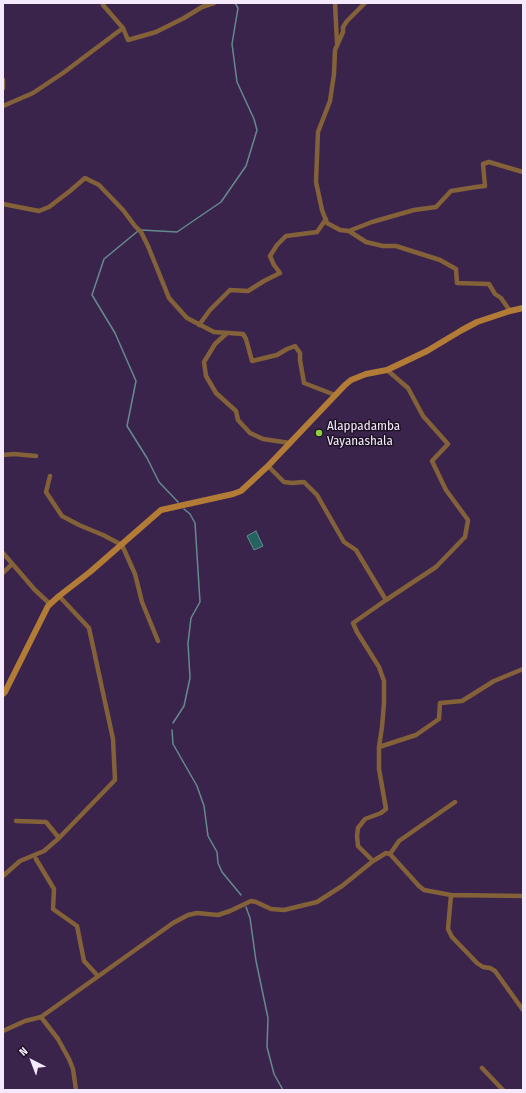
<!DOCTYPE html>
<style>
body{margin:0}
#map{position:relative;width:526px;height:1093px;overflow:hidden;background:#3b244b;font-family:"Fira Sans Condensed",sans-serif}
canvas{display:block}
.frame{position:absolute;inset:0;border:4px solid #f4e9fd;pointer-events:none}
.north{position:absolute;left:12px;top:1041px;width:40px;height:40px;-webkit-text-stroke:3px #1d1324;paint-order:stroke;rotate:318deg;font-size:11px;font-weight:700;line-height:16px;text-align:center;color:#f4e9fd}
.north::after{content:'';display:block;margin:auto;width:14px;height:18px;background:#f4e9fd;clip-path:polygon(50% 0,100% 100%,50% 72%,0 100%)}
</style>
<div id="map">
<canvas width="526" height="1093"></canvas>
<div class="frame"></div>
<div class="north">N</div>
</div>
<script>
const ctx = document.querySelector('canvas').getContext('2d');
ctx.lineJoin = 'round';
function fill(path, color) { ctx.fillStyle = color; ctx.fill(path, 'evenodd'); }
const toPath = rows => new Path2D(rows.map(r => 'M' + r).join(''));
function trace(path, color, width, dash) { ctx.strokeStyle = color; ctx.lineWidth = width; ctx.lineCap = dash ? 'butt' : 'round'; ctx.setLineDash(dash || []); ctx.stroke(path); }
function label(font, color, halo, rows, align = 'center') {
  ctx.font = font + ' "Fira Sans Condensed",sans-serif'; ctx.lineWidth = 3; ctx.setLineDash([]); ctx.textBaseline = 'middle'; ctx.strokeStyle = halo; ctx.fillStyle = color; for (const [text, x, y, turn = 0] of rows) {
    ctx.save(); ctx.translate(x, y); ctx.rotate((+turn || 0) * Math.PI / 180); ctx.textAlign = isNaN(turn) ? turn : align; if (halo) ctx.strokeText(text, 0, 0); ctx.fillText(text, 0, 0); ctx.restore();
  }
}
const water = toPath([
 [256,531,263,546,254,550,247,536,256,531]
]);
const stream = toPath([
 [141,230,177,232,221,202,246,166,257,130,254,119,237,82,232,44,238,8,235,3],
 [138,231,104,259,92,295,115,333,136,381,127,426,147,458,159,482,178,502],
 [173,723,184,706,190,678,188,643,191,618,200,602,195,523,190,514,184,509],
 [172,730,173,744,197,786,204,806,208,836,217,852,218,863,222,872,241,895],
 [246,907,250,918,256,961,268,1018,267,1047,274,1074,283,1090]
]);
const street = toPath([
 [335,3,337,43],
 [365,3,347,21,343,27,343,32,335,50,334,74,330,101,318,132,316,182,322,210,327,223,340,230,349,231,366,242,383,246,396,246,440,260,456,269,457,283,489,284,495,294,501,298,510,311],
 [123,28,128,40,156,32,184,18,202,7,214,3],
 [3,80,3,88],
 [3,106,33,93,63,73,123,28,103,5],
 [3,204,39,211,49,207,70,191,85,178,99,185,123,210,135,226,141,232,148,246,169,298,187,318,214,332,243,334,246,339,252,361,277,355,287,349,295,346,300,353,300,360,304,383,335,395],
 [349,231,372,222,414,210,436,207,451,191,476,187,485,186,483,164,489,162,523,172],
 [199,325,210,310,230,290,248,291,264,281,280,273,274,265,270,256,277,245,286,236,317,232,326,219],
 [227,333,215,344,204,362,206,376,216,393,236,411,238,420,250,433,263,439,290,443],
 [3,455,14,454,36,456],
 [268,466,284,482,292,483,304,482,317,495,344,542,356,550,386,600,353,623,357,632,379,667,384,681,384,703,382,727,379,747,379,769,386,809,381,813,365,819,358,828,357,836,358,846,373,861],
 [50,476,46,492,62,516,79,525,103,535,122,545,135,574,142,602,158,641],
 [3,553,35,590,50,604],
 [3,573,12,564],
 [386,600,436,567,465,537,468,520,446,490,432,461,448,444,423,416,408,388,387,370],
 [379,747,416,735,439,719,440,703,462,701,494,681,523,669],
 [59,838,115,780,113,739,89,628,59,596],
 [390,854,399,841,455,802],
 [36,859,54,889,53,909,77,926,84,961,98,976],
 [3,876,20,861,44,851,59,838,46,822,16,821],
 [451,895,448,929,452,937,477,963,483,967,490,968,495,971,523,1010],
 [41,1017,58,1039,69,1059,73,1069,76,1090],
 [3,1031,25,1021,41,1017,173,923,188,915,197,913,218,915,230,911,251,901,256,902,271,909,284,910,317,902,342,886,373,861,386,853,390,854,419,886,424,890,451,895,523,896],
 [482,1068,503,1090]
]);
const secondary = toPath([
 [3,694,5,692,48,606,59,596,90,572,161,510,233,494,241,491,268,466,345,385,351,380,366,374,387,370,427,351,462,330,477,322,510,311,523,308]
]);
const markers = [
 [319,433,4,"#91cd40"]
];
const poiNames = [
 ["Alappadamba",327,426],
 ["Vayanashala",327,441]
];
fill(water, '#256360');
trace(water, '#638b8f', 1);
trace(stream, '#638b8f', 1.5);
trace(street, '#836139', 4.5);
trace(secondary, '#b27c37', 6);
for (const [x, y, r, color] of markers) { const dot = new Path2D(); dot.arc(x, y, r, 0, 2 * Math.PI); ctx.fillStyle = color; ctx.fill(dot); trace(dot, '#1d1324', 1.5); }
label('13px', '#f4e9fd', '#1d1324', poiNames, 'left');
</script>
